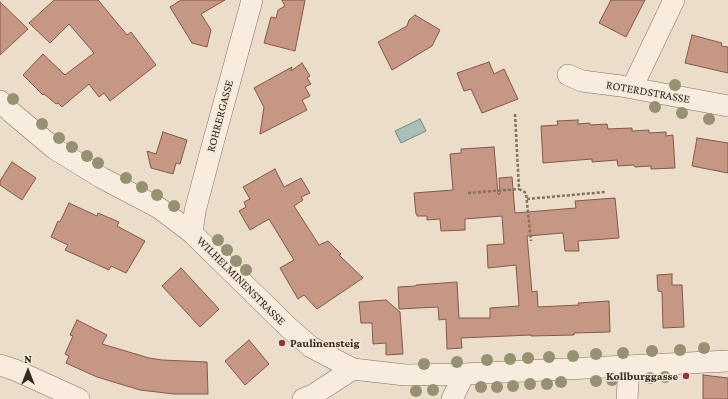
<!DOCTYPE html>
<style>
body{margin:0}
#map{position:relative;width:728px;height:399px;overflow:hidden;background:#ebddca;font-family:"Crimson Pro",serif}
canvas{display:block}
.north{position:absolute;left:8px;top:351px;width:40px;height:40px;-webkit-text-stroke:3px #f3e8d9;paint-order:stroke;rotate:0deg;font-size:11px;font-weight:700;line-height:16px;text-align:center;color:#392a22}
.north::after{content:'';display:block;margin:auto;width:14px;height:18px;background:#392a22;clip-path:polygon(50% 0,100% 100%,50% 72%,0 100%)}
</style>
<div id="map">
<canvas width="728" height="399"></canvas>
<div class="north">N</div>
</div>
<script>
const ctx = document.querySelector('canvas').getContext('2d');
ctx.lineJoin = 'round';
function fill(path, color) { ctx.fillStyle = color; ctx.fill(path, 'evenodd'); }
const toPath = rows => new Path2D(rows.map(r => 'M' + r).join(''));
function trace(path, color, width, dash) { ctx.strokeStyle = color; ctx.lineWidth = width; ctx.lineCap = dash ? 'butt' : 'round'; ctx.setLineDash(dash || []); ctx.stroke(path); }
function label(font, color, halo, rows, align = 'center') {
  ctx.font = font + ' "Crimson Pro",serif'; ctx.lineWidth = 3; ctx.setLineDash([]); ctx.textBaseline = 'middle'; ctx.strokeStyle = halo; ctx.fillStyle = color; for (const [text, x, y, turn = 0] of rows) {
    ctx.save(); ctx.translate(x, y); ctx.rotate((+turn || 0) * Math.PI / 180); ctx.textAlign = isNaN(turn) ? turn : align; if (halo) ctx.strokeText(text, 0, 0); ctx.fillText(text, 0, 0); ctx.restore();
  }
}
const water = toPath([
 [420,119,426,131,401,143,395,131,420,119]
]);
const building = toPath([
 [54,0,98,0,127,35,131,32,156,65,110,101,104,93,99,97,89,84,62,107,58,103,56,104,44,94,43,95,23,75,43,54,65,75,94,53,69,24,50,43,29,23,54,0],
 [181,0,225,0,201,14,211,30,207,47,192,43,170,7,181,0],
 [282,0,305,0,295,51,264,43,271,17,276,18,278,10,285,6,282,0],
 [611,0,645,0,626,37,599,23,611,0],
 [0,2,28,29,0,55,0,2],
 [415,15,440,30,432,46,392,70,378,42,407,26,409,20,415,15],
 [692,35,722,43,721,46,728,47,728,73,685,63,692,35],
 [489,62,494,74,504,69,518,99,482,113,471,89,464,91,457,73,489,62],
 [302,63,310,76,307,78,311,84,305,87,310,96,302,100,307,110,260,134,264,107,254,88,292,67,291,71,302,63],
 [578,120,578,124,590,123,590,125,607,124,608,129,632,128,632,131,649,130,649,133,666,132,666,136,673,135,675,168,651,169,651,166,635,167,634,165,618,166,617,160,592,162,592,159,543,163,541,126,558,125,557,121,578,120],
 [163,132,187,140,180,164,176,163,173,174,151,168,147,151,156,154,163,132],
 [697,138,728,143,728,173,692,166,697,138],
 [494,147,498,194,500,194,499,178,512,177,515,213,576,208,575,201,615,198,619,238,578,241,579,251,565,251,563,233,527,236,532,292,537,291,538,307,579,305,578,303,609,301,610,332,574,333,574,335,531,336,531,335,461,338,462,348,447,349,446,319,439,320,438,307,399,309,398,287,416,286,416,285,457,282,459,318,490,318,490,308,519,306,516,265,488,268,487,245,504,244,502,216,465,219,465,230,441,231,440,219,427,220,427,216,417,216,417,214,416,214,414,193,453,190,450,154,461,153,461,149,494,147],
 [12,162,36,178,22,200,0,185,0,181,12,162],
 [275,169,284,187,301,178,310,193,301,197,303,200,294,206,319,245,328,241,341,254,339,255,363,278,317,309,304,295,298,299,280,268,294,260,269,219,250,230,239,211,246,207,244,202,250,199,243,187,275,169],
 [69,203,97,216,98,213,119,222,117,226,145,241,126,273,111,266,109,270,65,250,68,245,51,237,58,221,60,222,69,203],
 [181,268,219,309,200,327,162,286,181,268],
 [672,274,672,285,682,285,684,327,663,328,662,292,658,291,657,275,672,274],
 [386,300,400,312,403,354,386,355,386,343,373,344,372,323,361,323,359,302,386,300],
 [77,320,107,335,102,344,149,358,162,360,207,362,208,394,174,394,140,390,97,377,66,363,69,356,65,354,73,336,70,335,77,320],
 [249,340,269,364,245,385,225,361,249,340],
 [703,375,728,378,728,399,703,399,703,375]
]);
const path = toPath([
 [515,114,519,189,526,193,531,241],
 [468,193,519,189],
 [527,199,605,192]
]);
const minor = toPath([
 [568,75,582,81,621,86,728,106],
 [632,88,674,0],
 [0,101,11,112,55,149,102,178,159,208,192,233,289,328,311,347,353,369,405,375,464,374,728,361],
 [192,233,195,211,209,158,252,0],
 [0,365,15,370,79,399],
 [303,399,313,395,353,369],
 [452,399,464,374],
 [627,399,629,367]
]);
const trees = [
 [675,85],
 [13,99],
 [655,107],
 [682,113],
 [709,119],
 [42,124],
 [59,138],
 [72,147],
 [87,156],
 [98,163],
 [126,178],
 [142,187],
 [157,195],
 [174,206],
 [218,240],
 [227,250],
 [236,261],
 [246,270],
 [704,348],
 [680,350],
 [652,351],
 [623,353],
 [596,354],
 [573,356],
 [549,357],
 [528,358],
 [510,359],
 [487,360],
 [457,362],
 [424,364],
 [665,377],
 [650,378],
 [612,380],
 [596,381],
 [561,382],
 [530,384],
 [547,384],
 [513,386],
 [481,387],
 [497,387],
 [433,390],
 [416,391]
];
const markers = [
 [282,343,4,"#913541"],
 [686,376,4,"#913541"]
];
const streetNames = [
 ["ROTERDSTRASSE",648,92,10],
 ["ROHRERGASSE",220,116,-75],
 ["WILHELMINENSTRASSE",241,281,45]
];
const poiNames = [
 ["Paulinensteig",290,343],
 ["Kollburggasse",678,376,"right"]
];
fill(water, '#aac0b7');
trace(water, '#718e83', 1);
fill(building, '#c69784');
trace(building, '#845848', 1);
trace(minor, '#877060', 22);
trace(path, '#877060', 2.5, [3, 2]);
trace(minor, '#f7ecdd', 21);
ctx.fillStyle = '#959172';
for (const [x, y] of trees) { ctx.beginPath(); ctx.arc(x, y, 6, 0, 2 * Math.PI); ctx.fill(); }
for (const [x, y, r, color] of markers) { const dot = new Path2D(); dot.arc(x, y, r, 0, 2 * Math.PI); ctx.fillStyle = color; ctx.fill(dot); trace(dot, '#f3e8d9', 1.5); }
label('12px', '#392a22', '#f3e8d9', streetNames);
label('bold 12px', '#392a22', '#f3e8d9', poiNames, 'left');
</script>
